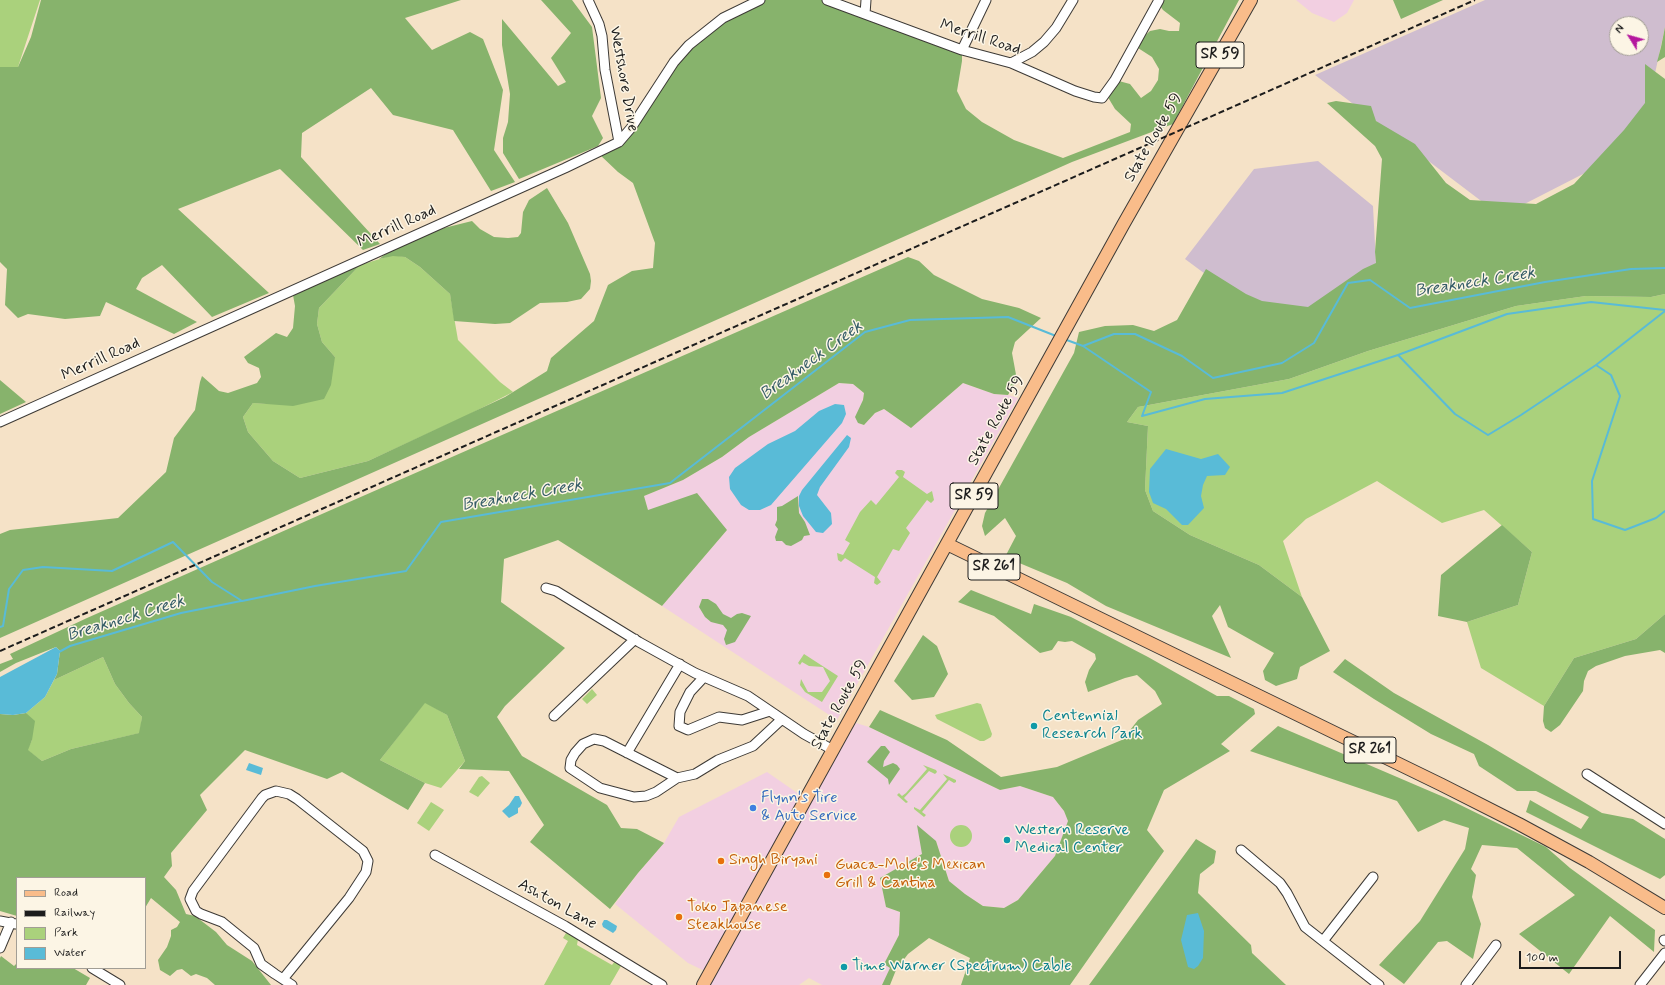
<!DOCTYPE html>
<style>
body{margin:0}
#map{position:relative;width:1665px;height:985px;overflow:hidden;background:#f5e2c7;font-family:Mynerve,sans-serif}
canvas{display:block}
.legend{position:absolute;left:16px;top:877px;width:130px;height:92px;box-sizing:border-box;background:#fcf5e5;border:1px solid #a29e95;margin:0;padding:5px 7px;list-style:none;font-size:12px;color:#1c1c1c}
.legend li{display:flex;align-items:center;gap:8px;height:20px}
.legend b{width:20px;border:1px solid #a29e95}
.north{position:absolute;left:1609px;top:16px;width:40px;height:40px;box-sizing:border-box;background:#fcf5e5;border:1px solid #a29e95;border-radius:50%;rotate:307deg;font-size:11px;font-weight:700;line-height:16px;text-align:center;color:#1c1c1c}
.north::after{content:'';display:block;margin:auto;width:14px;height:18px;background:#b5179e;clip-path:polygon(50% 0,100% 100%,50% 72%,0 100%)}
.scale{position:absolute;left:1519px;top:951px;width:102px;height:18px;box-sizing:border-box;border:2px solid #1c1c1c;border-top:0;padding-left:5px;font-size:12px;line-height:14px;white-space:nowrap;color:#1c1c1c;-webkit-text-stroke:3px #fcf5e5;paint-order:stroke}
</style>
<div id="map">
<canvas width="1665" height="985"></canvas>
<ul class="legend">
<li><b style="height:5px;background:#f9bc8a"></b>Road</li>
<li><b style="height:5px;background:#1c1c1c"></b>Railway</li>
<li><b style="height:11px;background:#aad17c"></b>Park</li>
<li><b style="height:11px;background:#59bbd7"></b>Water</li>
</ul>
<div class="north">N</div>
<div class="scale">100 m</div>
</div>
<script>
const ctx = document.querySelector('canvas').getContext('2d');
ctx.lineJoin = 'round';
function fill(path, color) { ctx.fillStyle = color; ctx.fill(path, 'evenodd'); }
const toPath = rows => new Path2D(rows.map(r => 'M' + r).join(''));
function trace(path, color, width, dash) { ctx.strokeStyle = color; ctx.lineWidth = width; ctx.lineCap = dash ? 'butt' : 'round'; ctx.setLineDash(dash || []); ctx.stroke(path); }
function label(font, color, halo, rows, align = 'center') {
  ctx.font = font + ' Mynerve,sans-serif'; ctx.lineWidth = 3; ctx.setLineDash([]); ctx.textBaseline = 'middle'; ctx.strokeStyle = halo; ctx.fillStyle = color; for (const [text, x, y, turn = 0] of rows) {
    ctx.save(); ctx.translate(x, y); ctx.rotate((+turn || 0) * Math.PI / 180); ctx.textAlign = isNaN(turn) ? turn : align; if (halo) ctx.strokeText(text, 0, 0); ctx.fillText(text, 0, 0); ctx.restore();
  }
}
const built = toPath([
 [1296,0,1354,0,1347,13,1334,22,1312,13],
 [839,383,853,384,864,393,858,423,864,425,875,413,884,409,911,428,963,383,994,394,1008,395,1018,398,837,720,662,606,727,530,648,510,644,496,683,480,722,457,749,437],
 [856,723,869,727,1000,790,1020,786,1053,797,1064,811,1068,821,1055,856,1018,900,1004,908,983,906,965,894,949,881,936,841,922,854,880,878,886,907,900,912,899,935,884,964,891,967,882,985,822,985,809,978,799,985,703,985,709,973,688,963,615,904,638,873,664,843,679,817,767,772,806,799,835,757]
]);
const industrial = toPath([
 [1485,0,1665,0,1665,27,1648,106,1626,152,1501,216,1315,75],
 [1617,24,1641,24,1641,48,1617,48],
 [1318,161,1373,206,1376,264,1311,311,1247,305,1185,259,1254,169]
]);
const green = toPath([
 [0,0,40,0,18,67,0,67],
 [393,255,405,257,420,267,450,294,458,340,500,382,513,392,466,416,368,461,300,478,273,461,248,432,243,417,253,403,272,404,335,357,322,342,317,324,319,308,360,265],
 [1665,294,1665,614,1636,639,1574,658,1544,706,1481,668,1467,622,1518,605,1532,552,1484,510,1442,523,1377,481,1306,519,1283,541,1302,597,1259,565,1190,535,1153,511,1145,490,1148,426,1127,422,1138,407,1289,379,1368,351,1516,306,1586,296,1651,297],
 [897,470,902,470,905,472,903,477,927,494,932,491,934,500,931,503,927,500,906,528,910,533,899,551,893,549,877,577,881,582,877,585,874,583,875,577,845,558,841,562,838,560,837,553,843,555,850,543,845,540,860,512,871,500,876,505,899,477,895,473],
 [804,654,838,676,822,702,805,692,800,685,801,679,808,692,822,692,830,681,823,667,809,666,802,662,800,665,798,663],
 [103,657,115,684,129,703,142,717,140,733,71,749,42,761,27,750,32,740,26,713,45,697,54,680],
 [592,689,597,695,587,704,582,699],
 [425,702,447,715,465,761,441,788,425,783,380,760],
 [977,703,981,704,992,734,991,737,984,741,980,741,937,719,935,715],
 [923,765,936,770,937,772,935,774,929,771,904,798,908,802,906,803,897,795,899,793,902,796,906,793,927,769],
 [943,774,956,780,956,782,954,783,949,780,922,812,926,815,924,817,914,809,914,807,920,810,947,779],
 [482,776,490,783,478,797,469,792,479,777],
 [431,802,444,810,429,831,417,823],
 '950 836a11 11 0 1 1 22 0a11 11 0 1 1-22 0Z',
 [566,933,578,939,577,945,612,965,615,961,620,963,621,966,610,985,544,985,568,941,563,938]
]);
const forest = toPath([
 [41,0,461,0,405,18,432,50,470,32,483,39,503,90,494,150,515,182,491,191,453,130,393,115,371,88,302,133,301,157,380,244,363,250,280,169,178,209,269,293,212,317,162,265,142,278,136,289,197,322,174,334,106,302,100,316,65,319,28,314,18,318,5,305,7,269,0,262,0,67,18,67,31,37],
 [541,0,572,0,592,27,601,98,592,116,603,138,598,146,519,179,503,153,503,138,508,122,510,94,502,45,502,19,558,86,566,82,551,58,571,33],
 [760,0,827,0,962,50,962,61,957,91,966,109,982,122,1014,140,1063,158,1130,132,1131,124,1115,109,1106,94,1115,80,1130,84,1141,98,1151,91,1158,80,1159,69,1152,57,1138,48,1141,39,1150,31,1160,29,1169,31,1179,31,1180,23,1163,10,1156,0,1239,0,1173,124,1072,162,0,638,0,534,10,530,118,518,166,472,174,438,195,410,200,382,202,376,219,391,228,393,257,383,261,377,259,368,248,363,244,357,276,333,287,337,293,328,295,306,293,295,360,265,319,308,317,324,322,342,335,357,331,385,324,399,293,406,253,403,243,417,248,432,273,461,300,478,368,461,505,397,547,371,551,358,594,321,608,285,632,271,653,268,655,243,633,183,618,172,598,153,619,142,662,82,705,31],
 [1393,0,1443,0,1401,19],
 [1665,27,1665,57,1657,62,1661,47],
 [1645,64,1665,79,1665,294,1651,297,1586,296,1516,306,1368,351,1289,379,1138,407,1127,422,1148,426,1145,490,1153,511,1190,535,1259,565,1302,597,1330,651,1300,667,1297,679,1276,686,1265,680,1263,671,1274,653,1228,627,1220,605,1212,616,1231,658,1106,606,1067,583,1005,557,1016,536,1005,518,985,536,982,526,985,513,1074,353,1079,332,1105,326,1133,325,1154,331,1177,320,1206,269,1246,294,1262,301,1308,307,1363,269,1376,263,1375,252,1382,159,1375,146,1327,103,1336,101,1371,106,1376,121,1415,144,1446,183,1470,200,1536,204,1574,184,1624,130,1645,103],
 [547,188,568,223,590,274,591,281,590,289,581,299,567,302,540,303,510,323,495,324,454,321,450,294,420,267,405,257,393,256,379,259,388,252,436,230,472,221,480,229,494,237,508,238,518,237,521,233,523,212,529,200],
 [908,257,919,261,934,275,982,299,1019,308,1041,318,1015,342,1012,353,1017,380,1008,395,994,394,963,383,911,428,884,409,875,413,864,425,858,423,855,417,863,400,864,393,853,384,839,383,749,437,722,457,683,480,644,496,648,510,697,493,727,530,662,606,558,540,504,559,501,602,565,648,505,706,497,717,522,756,607,805,621,828,637,829,664,843,638,873,610,909,530,842,544,825,509,771,459,769,465,761,447,715,425,703,380,760,425,783,408,810,342,772,327,779,245,750,200,795,207,810,171,853,172,866,164,877,176,890,186,914,195,916,216,932,227,945,252,961,271,985,215,985,207,978,196,974,191,976,182,969,177,970,170,976,160,970,158,960,167,947,171,936,171,930,177,927,180,922,151,898,145,908,145,878,17,878,17,916,0,911,0,714,13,715,26,713,35,721,32,740,28,750,42,761,71,749,139,733,142,717,129,703,115,684,103,657,54,680,57,674,60,651,56,647,16,663,0,672,0,664,13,659,10,654,87,618,331,510],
 [0,380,26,402,0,414],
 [798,496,799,513,805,522,810,535,804,536,802,540,791,546,786,545,782,541,776,541,775,537,778,529,775,525,777,520,777,507,782,506],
 [1502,525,1532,552,1518,605,1467,622,1438,616,1441,575],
 [971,590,1031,614,1034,604,1071,617,1148,657,1217,696,1229,696,1254,709,1255,714,1221,744,1230,751,1164,790,1147,830,1164,851,1070,985,961,985,970,958,929,938,908,954,896,970,890,985,882,985,890,968,884,964,899,935,900,912,886,907,880,878,922,854,917,825,936,841,949,881,965,894,983,906,1004,908,1018,900,1055,856,1068,821,1064,811,1053,797,1020,786,1000,790,869,727,880,710,947,740,1001,777,1057,767,1129,737,1131,729,1138,720,1162,704,1155,691,1137,675,1125,678,1088,692,1085,682,1089,670,1096,659,1095,654,1072,641,1065,642,1058,641,1052,650,1040,653,994,616,958,602],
 [702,599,708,599,716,604,723,614,731,618,737,614,742,613,751,616,735,642,726,645,724,639,727,630,723,625,711,622,705,617,699,607],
 [1665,614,1665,653,1660,650,1625,656,1596,666,1588,671,1584,681,1583,691,1560,725,1551,732,1545,728,1543,721,1544,706,1574,658,1636,639],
 [923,635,937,646,948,674,934,697,912,700,894,681],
 [1345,659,1394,693,1488,745,1602,813,1633,819,1665,839,1665,875,1660,879,1526,812,1530,800,1581,829,1589,817,1536,791,1517,791,1479,766,1474,754,1431,734,1374,699,1333,672],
 [1278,726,1446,798,1546,847,1570,868,1655,930,1654,952,1610,916,1569,974,1519,934,1575,895,1517,848,1482,845,1471,869,1476,875,1472,897,1481,924,1473,959,1447,941,1438,942,1404,984,1379,965,1420,921,1465,849,1469,828,1444,820,1418,832,1397,801,1250,751],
 [881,746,885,746,890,752,884,761,883,767,893,763,897,765,900,769,889,785,888,779,867,762],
 [1196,839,1216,851,1214,863,1200,874,1198,893,1251,945,1252,953,1286,985,1089,985],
 [1,956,14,966,17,963,17,968,73,968,90,978,86,985,0,985,0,958]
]);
const water = toPath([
 [835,404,844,405,846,414,842,423,771,505,760,510,749,510,741,505,730,489,729,477,735,468,768,444,795,431,819,411],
 [847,435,851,438,849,447,820,487,817,495,831,513,832,524,823,533,816,532,803,516,799,506,799,496,802,490],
 [1166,449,1201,459,1218,454,1230,467,1225,475,1207,476,1203,485,1201,496,1204,508,1188,525,1182,525,1166,509,1153,503,1149,492,1150,469],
 [56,647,60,651,57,674,45,697,26,713,13,715,0,714,0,677],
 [249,763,263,768,261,775,246,770],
 [515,796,519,796,522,803,520,807,518,808,518,813,509,818,502,811,509,805],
 [1198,913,1204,931,1203,958,1198,966,1194,969,1188,967,1181,940,1187,915],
 [604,920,607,920,617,926,616,930,613,933,603,927,602,924]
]);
const stream = toPath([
 [1064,339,1083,346,1151,392,1142,416,1205,399,1282,393,1398,355,1455,414,1488,435,1521,415,1596,365,1611,375,1620,396,1592,481,1593,519,1625,530,1656,518,1665,511],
 [1083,346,1114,334,1135,334,1182,356,1213,378,1282,363,1314,343,1348,283,1370,280,1410,308,1545,282,1631,269,1665,268],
 [1398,355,1507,314,1591,302,1665,310],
 [1596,365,1665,311],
 [0,627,3,626,9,589,23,570,43,567,112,571,173,542,212,582,242,601,315,586,406,571,441,522,670,483,865,332,910,320,1008,317,1056,336],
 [59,652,70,646,181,613,241,601]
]);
const minor = toPath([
 [588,0,599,24,602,36,605,70,619,142],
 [827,0,962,50,1011,63,1075,91,1094,97,1102,98,1115,80,1159,0],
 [865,14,866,0],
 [962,50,986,0],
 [1011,63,1032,52,1044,42,1056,28,1073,0],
 [0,422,565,168,619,142,631,128,674,62,689,45,723,18,760,0],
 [546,588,556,591,639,642,695,673,748,696,804,734,833,750],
 [704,677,690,692,680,712,679,726,688,730,719,717,742,720,770,711],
 [554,716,635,639],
 [594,739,604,741,677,778,656,792,646,796,634,797,600,788,570,768,571,760,575,753,583,744,594,739],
 [627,753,680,664],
 [1587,774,1665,824],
 [677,778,695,774,718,760,753,746,782,719],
 [1241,850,1280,883,1287,893,1305,927,1379,985],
 [435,855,565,926,662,985],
 [0,921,16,924],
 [1664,940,1665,941],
 [1323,941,1373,877],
 [0,948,11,922],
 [92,968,120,985],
 [283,979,349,898,366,872,368,861,363,851,297,799,289,794,276,791,265,795,262,798,193,891,190,899,196,911,201,914,222,922,254,948,261,964,275,974,292,985],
 [1466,985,1496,945],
 [1640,985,1665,953]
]);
const major = toPath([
 [947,544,1442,785,1519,824,1589,862,1665,908],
 [703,985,1123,225,1251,0]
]);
const rail = toPath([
 [0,651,1475,0]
]);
const markers = [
 [1034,726,4,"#0f9aa8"],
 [753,808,4,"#3f7fe0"],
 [1007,840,4,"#0f9aa8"],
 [721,861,4,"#e8710a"],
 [827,875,4,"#e8710a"],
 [679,917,4,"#e8710a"],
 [844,967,4,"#0f9aa8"]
];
const shields = [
 [1220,55,48],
 [974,496,48],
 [994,567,52],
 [1370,750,52]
];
const shieldNames = [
 ["SR 59",1220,55],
 ["SR 59",974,496],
 ["SR 261",994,567],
 ["SR 261",1370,750]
];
const streetNames = [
 ["Merrill Road",980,38,18],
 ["Westshore Drive",623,79,80],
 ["State Route 59",1154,138,-60],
 ["Merrill Road",397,227,-24],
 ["Merrill Road",101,360,-24],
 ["State Route 59",997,421,-61],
 ["State Route 59",840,705,-61],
 ["Ashton Lane",557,905,29]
];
const cultureNames = [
 ["Centennial",1042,717],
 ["Research Park",1042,735],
 ["Western Reserve",1015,831],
 ["Medical Center",1015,849],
 ["Time Warner (Spectrum) Cable",852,967]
];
const shopNames = [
 ["Flynn's Tire",761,799],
 ["& Auto Service",761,817]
];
const foodNames = [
 ["Singh Biryani",729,861],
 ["Guaca-Mole's Mexican",835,866],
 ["Grill & Cantina",835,884],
 ["Toko Japanese",687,908],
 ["Steakhouse",687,926]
];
const waterNames = [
 ["Breakneck Creek",1475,283,-9],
 ["Breakneck Creek",812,361,-36],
 ["Breakneck Creek",522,496,-10],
 ["Breakneck Creek",126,619,-17]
];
fill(built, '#f2cfe1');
fill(industrial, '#cfbdcf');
fill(green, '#aad17c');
fill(forest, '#87b36c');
fill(water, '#59bbd7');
trace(stream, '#59bbd7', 2);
trace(minor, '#3d3a36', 11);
trace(major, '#3d3a36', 14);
trace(minor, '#fff', 9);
trace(major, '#f9bc8a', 12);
trace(rail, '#1c1c1c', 2, [6, 3]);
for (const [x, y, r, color] of markers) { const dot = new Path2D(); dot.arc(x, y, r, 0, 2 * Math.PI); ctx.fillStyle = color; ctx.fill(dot); trace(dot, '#fcf5e5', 1.5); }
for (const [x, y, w] of shields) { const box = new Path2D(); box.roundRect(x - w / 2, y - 13, w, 26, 3); ctx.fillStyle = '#fcf5e5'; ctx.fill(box); trace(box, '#1c1c1c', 1); }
label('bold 15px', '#1c1c1c', null, shieldNames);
label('16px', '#1c1c1c', '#fcf5e5', streetNames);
label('16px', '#0d838f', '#fcf5e5', cultureNames, 'left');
label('16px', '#366cbe', '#fcf5e5', shopNames, 'left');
label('16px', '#c56008', '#fcf5e5', foodNames, 'left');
label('italic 17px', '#345c67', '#fcf5e5', waterNames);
</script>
